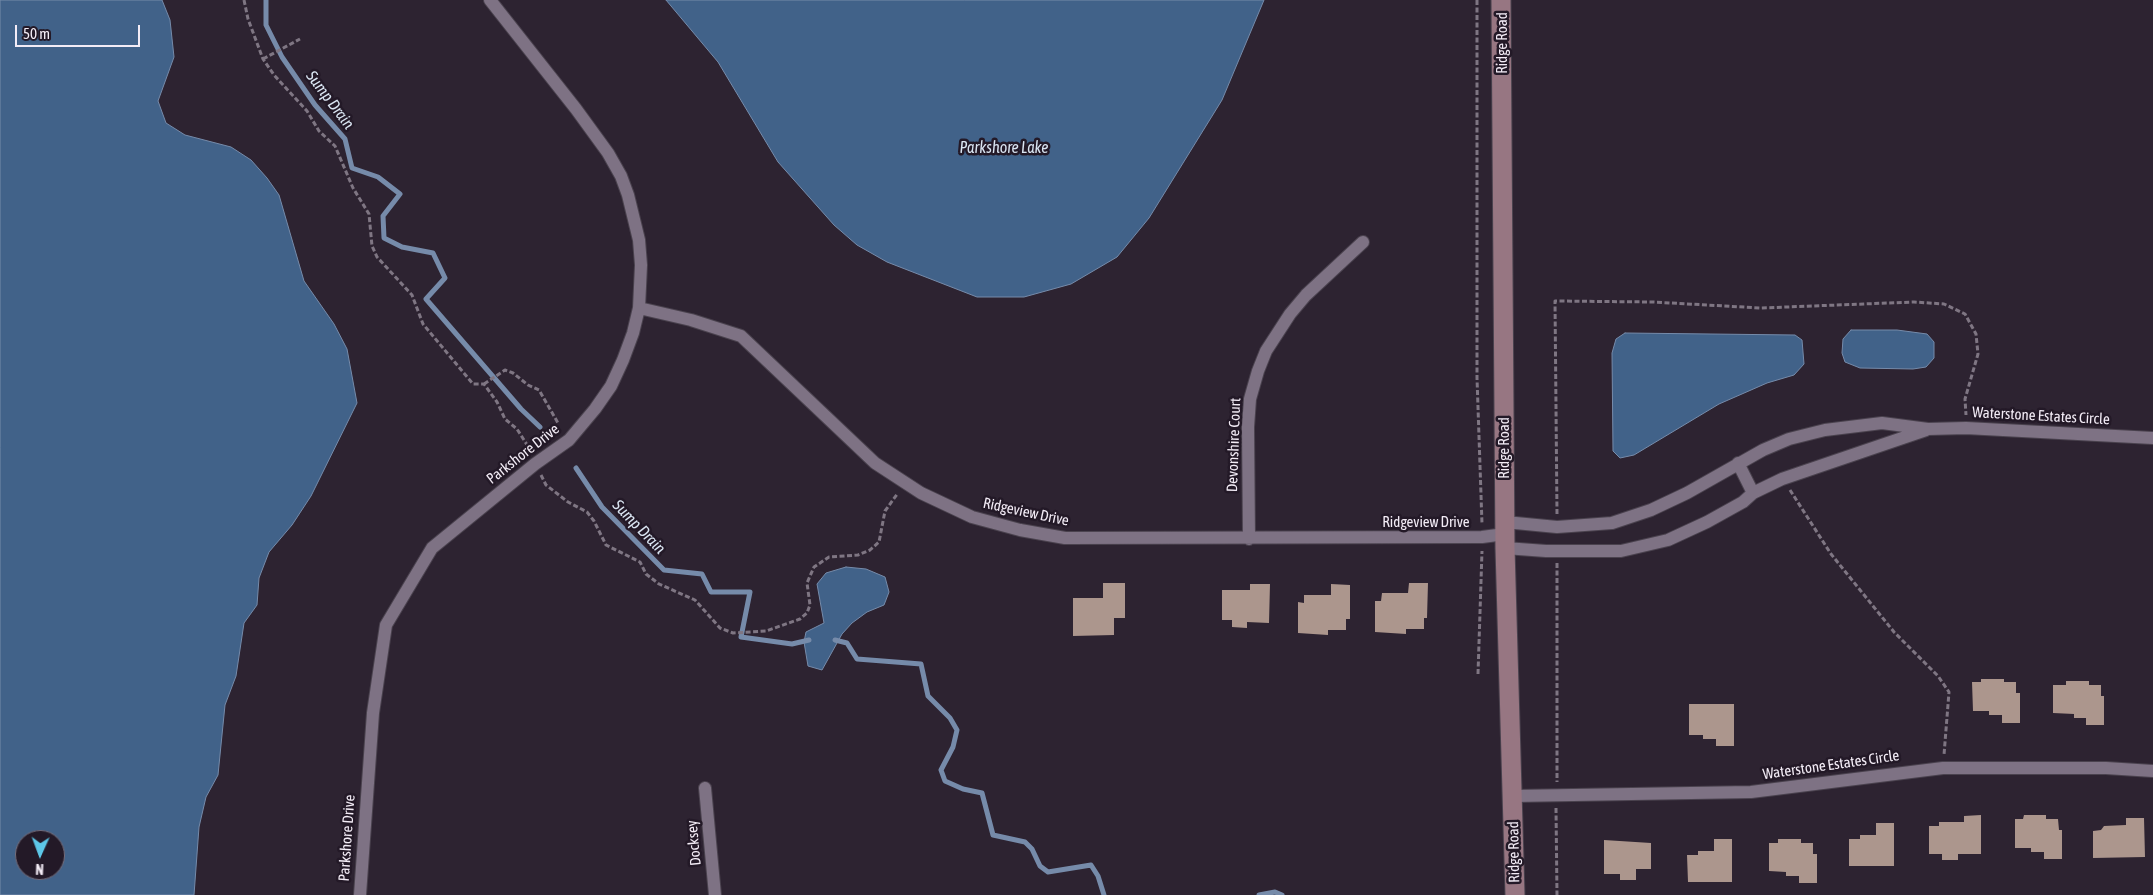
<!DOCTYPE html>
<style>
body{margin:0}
#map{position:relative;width:2153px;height:895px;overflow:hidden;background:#2d2331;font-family:"Asap Condensed",sans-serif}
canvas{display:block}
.north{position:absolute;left:15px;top:830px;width:50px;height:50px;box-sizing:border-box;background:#231927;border:1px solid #766d7a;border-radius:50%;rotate:182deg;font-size:14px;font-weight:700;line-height:20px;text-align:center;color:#f3ecf6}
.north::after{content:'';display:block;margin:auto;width:18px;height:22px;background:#5dc7e8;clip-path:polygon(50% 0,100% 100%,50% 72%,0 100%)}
.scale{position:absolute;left:15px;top:25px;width:125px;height:22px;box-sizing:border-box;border:2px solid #f3ecf6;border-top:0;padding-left:6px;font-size:15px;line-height:18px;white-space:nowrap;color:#f3ecf6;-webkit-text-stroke:4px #231927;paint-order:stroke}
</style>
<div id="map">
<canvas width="2153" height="895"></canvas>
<div class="north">N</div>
<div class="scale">50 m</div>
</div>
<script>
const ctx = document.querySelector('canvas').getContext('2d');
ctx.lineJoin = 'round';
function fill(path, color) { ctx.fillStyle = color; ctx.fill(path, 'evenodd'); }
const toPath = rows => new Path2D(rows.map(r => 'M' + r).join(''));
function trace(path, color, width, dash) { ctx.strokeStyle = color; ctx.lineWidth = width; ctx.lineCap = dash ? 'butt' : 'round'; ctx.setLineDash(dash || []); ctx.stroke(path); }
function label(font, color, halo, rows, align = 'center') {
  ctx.font = font + ' "Asap Condensed",sans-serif'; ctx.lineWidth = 5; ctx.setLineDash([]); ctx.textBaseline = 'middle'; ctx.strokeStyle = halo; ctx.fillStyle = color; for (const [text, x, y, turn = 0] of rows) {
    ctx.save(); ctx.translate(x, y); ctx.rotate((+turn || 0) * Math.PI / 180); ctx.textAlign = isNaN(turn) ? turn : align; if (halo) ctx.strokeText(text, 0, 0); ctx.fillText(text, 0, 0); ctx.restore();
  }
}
const water = toPath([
 [0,0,162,0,170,20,174,57,158,101,166,123,185,135,231,147,251,160,267,178,279,195,304,281,334,324,347,349,357,403,311,496,292,525,269,552,259,578,257,605,244,623,236,676,225,705,218,775,206,797,199,827,194,895,0,895,0,0],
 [25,840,55,840,55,870,25,870,25,840],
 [666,0,1264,0,1222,100,1149,218,1117,257,1071,284,1024,297,977,297,887,262,857,245,834,225,778,162,718,62,666,0],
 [1851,330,1897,330,1927,334,1934,342,1934,358,1926,367,1913,369,1860,368,1845,362,1842,353,1843,339,1851,330],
 [1625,333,1795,335,1802,340,1804,364,1794,375,1767,383,1719,404,1634,455,1620,458,1613,451,1612,353,1616,339,1625,333],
 [846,567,866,569,885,577,889,592,884,605,867,612,852,623,842,634,822,670,808,666,804,642,806,632,824,623,817,584,826,573,846,567]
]);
const stream = toPath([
 [266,0,266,25,282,57,315,105,345,139,352,168,378,177,400,194,383,216,384,238,402,247,433,253,445,278,426,299,521,409,540,427],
 [576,468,602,507,664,570,702,574,711,592,750,592,741,637,792,644,809,640],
 [835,640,847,643,857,659,921,664,928,696,950,718,957,730,953,747,941,770,945,781,963,789,982,793,993,835,1025,842,1032,849,1040,866,1048,872,1091,865,1098,876,1104,895],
 [1259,895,1275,892,1282,895]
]);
const building = toPath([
 [1103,583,1125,583,1125,618,1114,618,1114,635,1073,636,1073,598,1103,598],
 [1409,583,1428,583,1427,618,1424,618,1424,629,1406,629,1406,634,1375,632,1375,601,1381,601,1382,593,1408,593],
 [1250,584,1270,584,1269,623,1247,622,1247,628,1232,627,1232,620,1222,620,1222,590,1250,590],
 [1331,584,1350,585,1350,619,1346,619,1346,630,1328,630,1328,635,1298,633,1298,602,1304,603,1304,595,1331,595],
 [1981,679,2004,679,2004,682,2016,682,2016,693,2020,693,2020,723,2002,723,2002,715,1989,715,1989,711,1973,711,1972,682,1981,682],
 [2066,681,2089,681,2089,685,2101,685,2101,696,2104,696,2104,725,2086,725,2086,718,2074,718,2074,714,2053,713,2053,685,2066,685],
 [1689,704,1734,704,1734,746,1716,746,1716,739,1703,739,1703,735,1689,735],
 [1981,815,1981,854,1958,854,1958,860,1942,860,1942,854,1929,854,1929,826,1939,826,1939,822,1964,822,1964,816],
 [2024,815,2046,815,2046,819,2058,819,2059,830,2062,830,2062,859,2044,859,2044,852,2031,852,2031,848,2015,848,2015,819,2023,819],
 [2126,818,2144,818,2145,857,2093,858,2093,831,2101,830,2104,826,2126,825],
 [1876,823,1894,823,1894,866,1849,866,1849,839,1860,839,1860,835,1876,835],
 [1714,839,1732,839,1732,882,1688,882,1687,855,1698,855,1698,851,1714,851],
 [1778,839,1801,839,1801,843,1813,843,1813,854,1817,854,1817,883,1799,883,1799,876,1786,876,1786,872,1769,871,1769,843,1778,843],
 [1604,840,1651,843,1651,869,1636,869,1636,880,1620,880,1620,874,1604,874]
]);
const path = toPath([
 [244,0,248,19,263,59,274,75,307,111,319,131,335,146,353,188,369,214,372,246,377,257,412,295,423,324,473,384,484,384,497,402,505,419,517,429,531,451],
 [1477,0,1477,378,1482,524],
 [263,59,300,39],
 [484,384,505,370,513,373,528,385,539,390,558,423],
 [541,475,546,485,568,502,587,512,594,521,606,545,640,562,646,574,659,584,695,600,720,628,733,633,766,631,800,619,807,613,810,605,807,583,814,567,829,557,858,555,870,550,879,542,885,511,898,493],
 [1790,490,1831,554,1894,632,1938,676,1949,692,1944,755],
 [1557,514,1555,301,1653,302,1761,308,1914,302,1944,304,1965,314,1976,334,1978,354,1965,399,1966,415],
 [1557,563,1557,782],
 [1478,674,1482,551],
 [1556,808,1557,895]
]);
const street = toPath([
 [639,308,691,320,741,336,875,463,921,493,972,517,1020,530,1065,538,1482,537,1505,534],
 [1738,463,1753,493],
 [1505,522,1557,527,1612,523,1651,510,1687,493,1763,450,1789,439,1825,430,1882,423,1928,429,1966,428,2153,438],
 [1249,539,1248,427,1250,399,1258,371,1266,351,1290,314,1306,295,1363,242],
 [1505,548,1546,551,1621,551,1668,540,1707,522,1743,502,1753,493,1782,479,1926,430],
 [705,788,715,895],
 [1513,796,1751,792,1943,768,2106,768,2153,771],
 [360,895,373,713,386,625,432,548,535,464,569,440,595,409,611,386,623,360,633,333,639,308,641,265,639,240,628,195,621,176,608,153,576,109,490,0]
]);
const secondary = toPath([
 [1501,0,1505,548,1515,895]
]);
const streetNames = [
 ["Ridge Road",1502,43,-90],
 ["Waterstone Estates Circle",2041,416,3],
 ["Devonshire Court",1234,445,-88],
 ["Ridge Road",1504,448,-90],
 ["Parkshore Drive",523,454,-38],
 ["Ridgeview Drive",1026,512,12],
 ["Ridgeview Drive",1426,522],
 ["Waterstone Estates Circle",1831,765,-8],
 ["Parkshore Drive",347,838,-86],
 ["Docksey",694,843,-95],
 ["Ridge Road",1514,852,-91]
];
const waterNames = [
 ["Sump Drain",330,100,53],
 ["Parkshore Lake",1004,148],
 ["Sump Drain",639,527,46]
];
fill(water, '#416289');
trace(water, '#768baa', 1);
trace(stream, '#768baa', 5);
fill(building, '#ac968d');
trace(street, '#4a424e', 14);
trace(secondary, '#4a424e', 21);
trace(path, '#7f7683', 3, [5, 2.5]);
trace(street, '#7e7284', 12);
trace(secondary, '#977682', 19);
label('15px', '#f3ecf6', '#231927', streetNames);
label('italic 16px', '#dae5f2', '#231927', waterNames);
</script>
